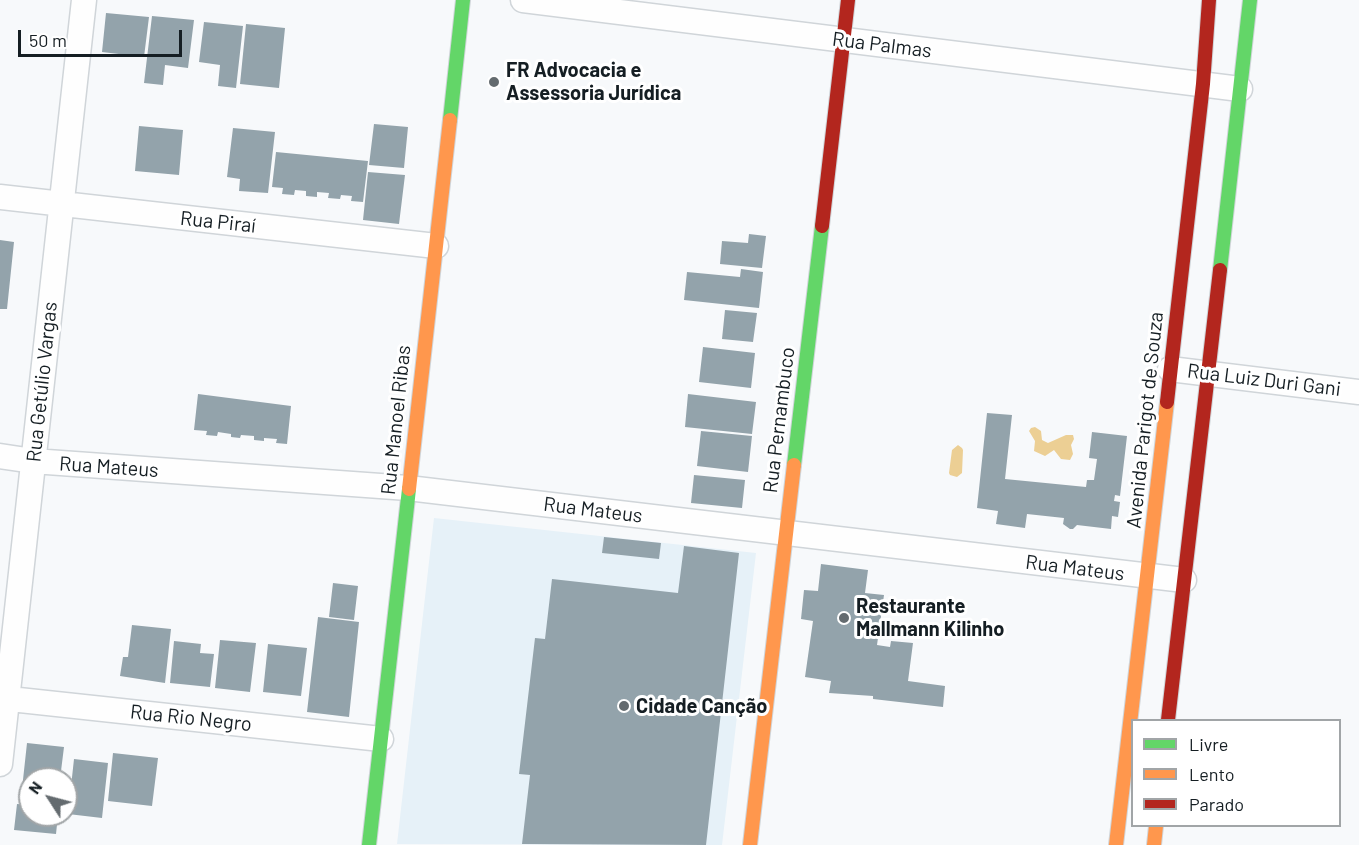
<!DOCTYPE html>
<meta charset="utf-8">
<style>
body{margin:0}
#map{position:relative;width:1359px;height:845px;overflow:hidden;background:#f7f9fb;font-family:Barlow,sans-serif}
canvas{display:block}
.legend{position:absolute;left:1131px;top:719px;width:210px;height:108px;box-sizing:border-box;background:#fff;border:2px solid #a1a5a7;margin:0;padding:8px 10px;list-style:none;font-size:18px;color:#151e23}
.legend li{display:flex;align-items:center;gap:12px;height:30px}
.legend b{width:30px;border:2px solid #a1a5a7}
.north{position:absolute;left:18px;top:767px;width:60px;height:60px;box-sizing:border-box;background:#fff;border:2px solid #a1a5a7;border-radius:50%;rotate:306deg;font-size:16px;font-weight:700;line-height:24px;text-align:center;color:#151e23}
.north::after{content:'';display:block;margin:auto;width:21px;height:27px;background:#646b6f;clip-path:polygon(50% 0,100% 100%,50% 72%,0 100%)}
.scale{position:absolute;left:18px;top:30px;width:164px;height:27px;box-sizing:border-box;border:3px solid #151e23;border-top:0;padding-left:8px;font-size:18px;line-height:21px;white-space:nowrap;color:#151e23;-webkit-text-stroke:4px #fff;paint-order:stroke}
</style>
<div id="map">
<canvas width="1359" height="845"></canvas>
<ul class="legend">
<li><b style="height:8px;background:#63d668"></b>Livre</li>
<li><b style="height:8px;background:#ff974d"></b>Lento</li>
<li><b style="height:8px;background:#b3261e"></b>Parado</li>
</ul>
<div class="north">N</div>
<div class="scale">50 m</div>
</div>
<script>
const ctx = document.querySelector('canvas').getContext('2d');
ctx.lineJoin = 'round';
function fill(path, color) { ctx.fillStyle = color; ctx.fill(path, 'evenodd'); }
const toPath = rows => new Path2D(rows.map(r => 'M' + r).join(''));
function trace(path, color, width, dash) { ctx.strokeStyle = color; ctx.lineWidth = width; ctx.lineCap = dash ? 'butt' : 'round'; ctx.setLineDash(dash || []); ctx.stroke(path); }
function label(font, color, halo, rows, align = 'center') {
  ctx.font = font + ' Barlow,sans-serif'; ctx.lineWidth = 6; ctx.setLineDash([]); ctx.textBaseline = 'middle'; ctx.strokeStyle = halo; ctx.fillStyle = color; for (const [text, x, y, turn = 0] of rows) {
    ctx.save(); ctx.translate(x, y); ctx.rotate((+turn || 0) * Math.PI / 180); ctx.textAlign = isNaN(turn) ? turn : align; if (halo) ctx.strokeText(text, 0, 0); ctx.fillText(text, 0, 0); ctx.restore();
  }
}
const built = toPath([
 [434,518,756,553,722,845,397,844]
]);
const water = toPath([
 [1035,427,1041,431,1042,440,1048,443,1066,435,1073,435,1074,439,1071,445,1073,454,1070,460,1061,459,1054,450,1045,456,1034,451,1035,441,1029,431,1031,428],
 [958,445,962,448,963,450,962,473,957,477,950,475,949,473,952,450]
]);
const building = toPath([
 [106,13,149,17,144,57,102,52],
 [152,16,194,20,188,68,165,65,163,85,144,83],
 [204,22,243,26,236,88,218,86,220,65,199,62],
 [246,24,285,28,279,88,240,84],
 [374,124,408,127,404,168,369,165],
 [139,126,183,130,179,175,135,171],
 [233,128,275,132,268,193,239,191,240,179,227,177],
 [276,152,368,161,363,202,351,201,352,196,341,195,340,199,328,198,329,193,317,192,317,197,306,196,306,191,295,190,294,195,282,194,283,188,272,187],
 [368,172,405,175,399,224,363,220],
 [749,234,766,236,762,268,720,264,722,241,748,243],
 [0,240,14,242,7,309,0,309],
 [741,269,763,272,759,308,684,300,687,272,740,277],
 [725,310,757,313,753,342,722,339],
 [703,347,755,353,751,388,699,382],
 [198,394,291,406,287,444,276,443,277,439,264,438,264,441,254,440,254,436,241,435,240,438,231,437,231,434,218,432,217,436,206,435,207,431,194,430],
 [688,394,756,402,752,434,685,427],
 [987,413,1012,415,1005,479,1086,487,1087,480,1094,480,1097,459,1089,458,1092,432,1127,436,1120,496,1115,495,1114,501,1120,502,1118,517,1112,516,1111,529,1077,525,1073,529,1070,529,1063,524,1064,518,1027,514,1025,528,996,524,998,511,977,508],
 [701,431,752,436,748,472,697,466],
 [694,475,745,480,742,508,691,503],
 [604,537,661,543,659,559,602,553],
 [684,546,739,553,706,845,522,844,530,775,519,774,535,638,545,639,552,579,678,593],
 [821,564,868,570,865,593,884,595,877,645,890,647,891,641,913,643,908,681,945,686,943,707,873,699,873,696,829,693,831,681,805,677,813,621,801,619,804,590,818,591],
 [333,583,358,586,354,620,329,617],
 [318,617,359,622,349,717,307,712],
 [132,625,171,629,165,683,120,676,123,657,128,657],
 [220,640,256,643,250,692,215,688],
 [174,641,201,644,200,653,214,654,210,687,170,683],
 [268,644,307,648,301,696,263,692],
 [27,743,64,747,60,779,30,779,30,790,22,789],
 [113,753,158,758,152,806,108,801],
 [74,759,108,763,102,818,68,814],
 [17,804,30,805,30,815,58,815,56,834,14,830]
]);
const street = toPath([
 [523,0,1240,89],
 [0,197,436,246],
 [1170,369,1359,392],
 [0,456,33,461,408,488,1184,580],
 [0,698,381,739],
 [0,764,84,0]
]);
const fast = toPath([
 [450,120,463,0],
 [1220,270,1250,0],
 [794,465,822,226],
 [369,845,409,489]
]);
const slow = toPath([
 [409,489,450,120],
 [750,845,794,465],
 [1116,845,1167,402],
 [1154,845,1156,826]
]);
const jam = toPath([
 [822,226,848,0],
 [1167,402,1203,84,1209,0],
 [1168,720,1220,270]
]);
const markers = [
 [494,82,6,"#646b6f"],
 [844,618,6,"#646b6f"],
 [624,706,6,"#646b6f"]
];
const streetNames = [
 ["Rua Palmas",882,45,7],
 ["Rua Piraí",218,222,6],
 ["Rua Luiz Duri Gani",1264,380,7],
 ["Rua Getúlio Vargas",42,382,-84],
 ["Rua Manoel Ribas",396,420,-84],
 ["Rua Pernambuco",779,420,-83],
 ["Avenida Parigot de Souza",1145,420,-84],
 ["Rua Mateus",109,467,4],
 ["Rua Mateus",593,510,7],
 ["Rua Mateus",1075,568,7],
 ["Rua Rio Negro",191,718,6]
];
const poiNames = [
 ["FR Advocacia e",506,70],
 ["Assessoria Jurídica",506,93],
 ["Restaurante",856,606],
 ["Mallmann Kilinho",856,629],
 ["Cidade Canção",636,706]
];
fill(built, '#e6f1f8');
fill(water, '#eccf94');
fill(building, '#93a3ab');
trace(street, '#d0d5d9', 27);
trace(fast, '#d0d5d9', 16);
trace(slow, '#d0d5d9', 16);
trace(jam, '#d0d5d9', 16);
trace(street, '#fefefe', 24);
trace(fast, '#63d668', 14);
trace(slow, '#ff974d', 14);
trace(jam, '#b3261e', 14);
for (const [x, y, r, color] of markers) { const dot = new Path2D(); dot.arc(x, y, r, 0, 2 * Math.PI); ctx.fillStyle = color; ctx.fill(dot); trace(dot, '#fff', 2); }
label('20px', '#151e23', '#fff', streetNames);
label('bold 20px', '#151e23', '#fff', poiNames, 'left');
</script>
